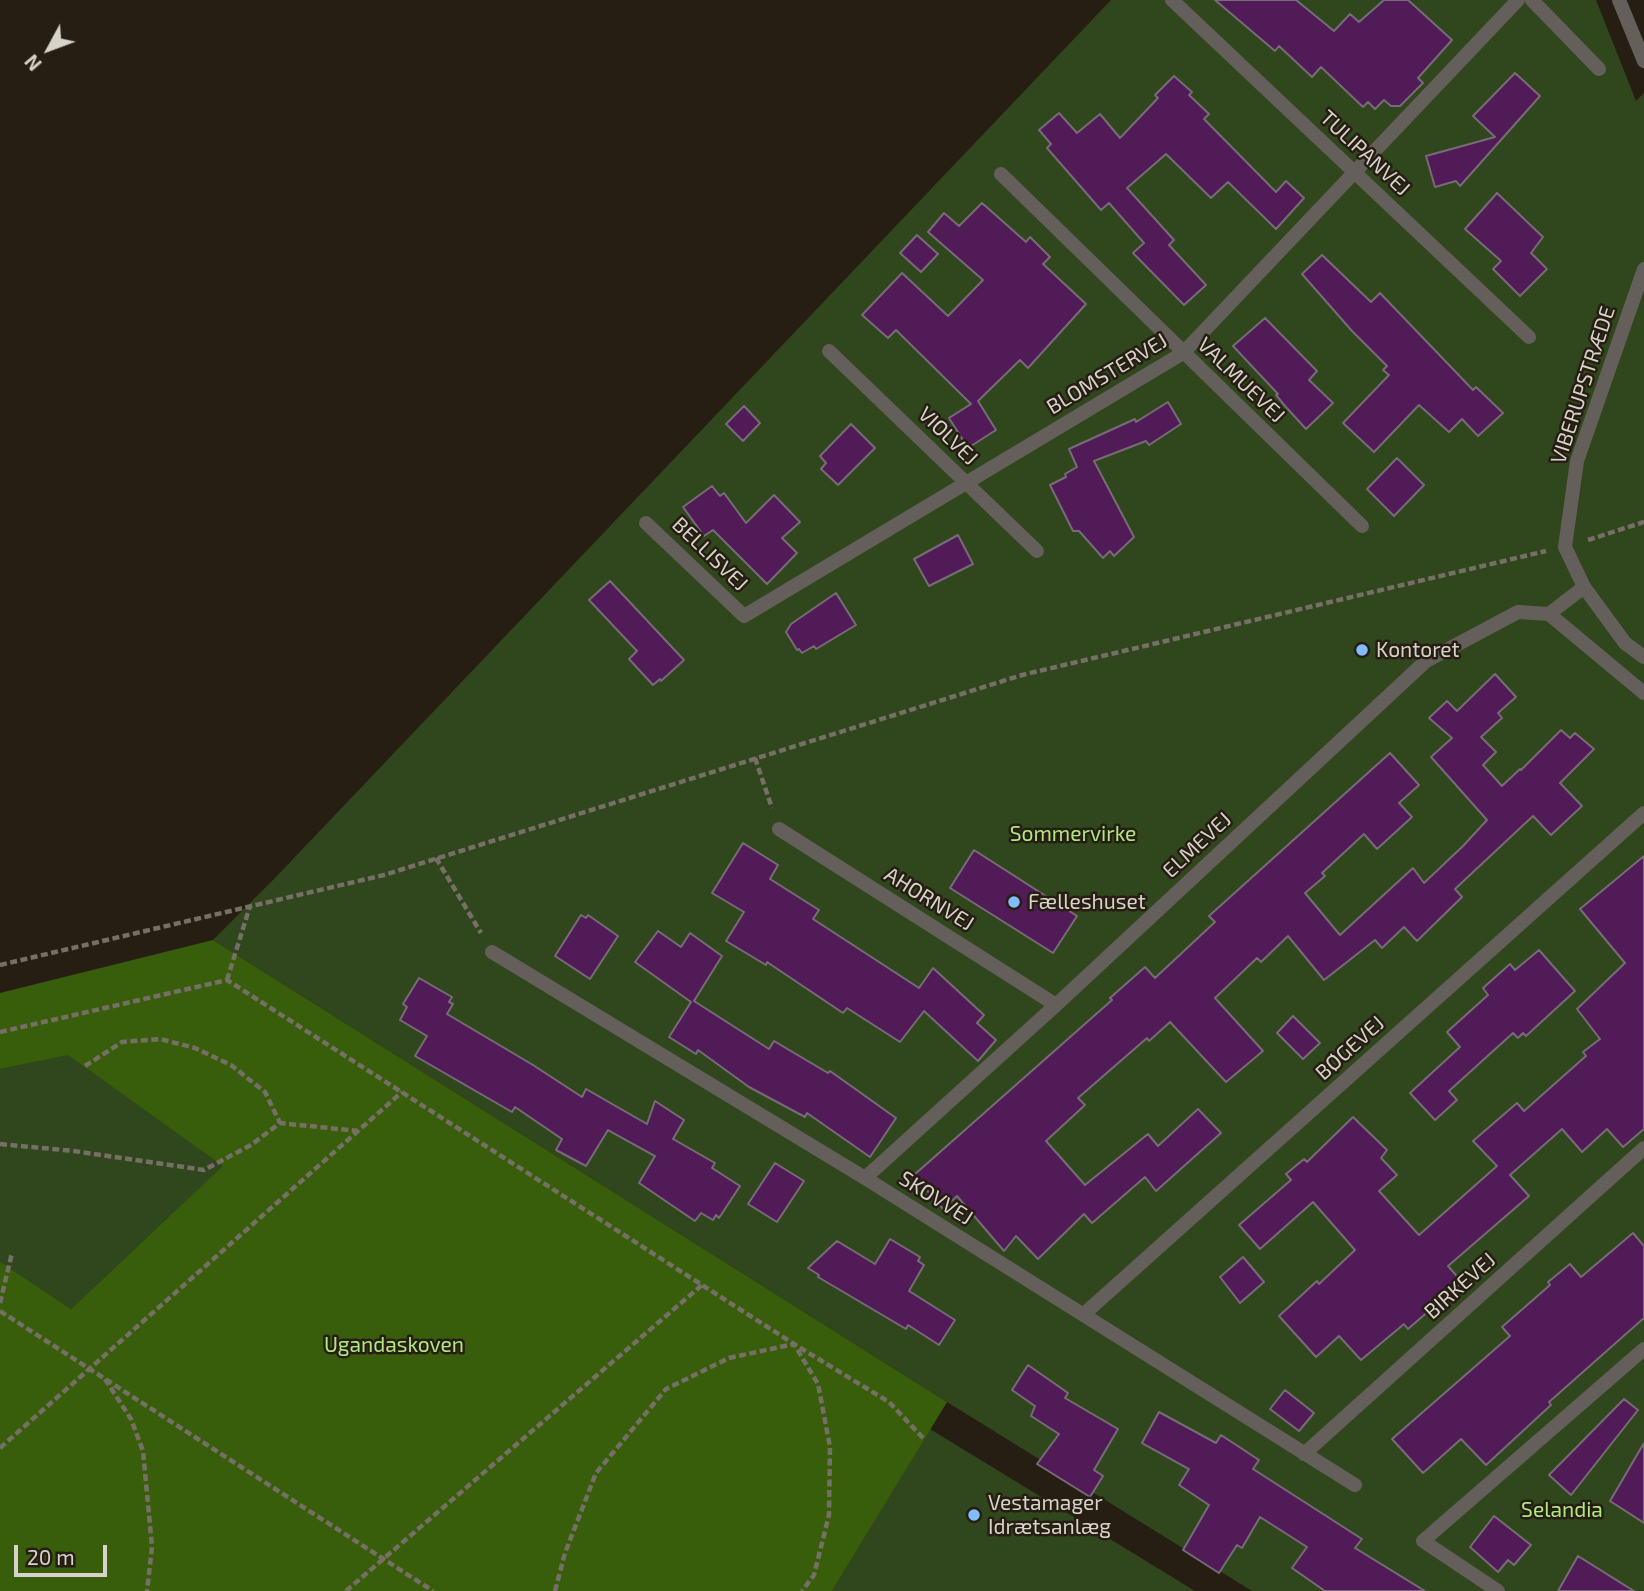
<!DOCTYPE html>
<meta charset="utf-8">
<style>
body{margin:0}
#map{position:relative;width:1644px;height:1591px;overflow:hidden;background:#261e13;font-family:"Exo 2",sans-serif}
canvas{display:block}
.north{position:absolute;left:14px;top:14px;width:70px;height:70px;-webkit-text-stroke:5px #261e13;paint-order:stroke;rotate:229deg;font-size:19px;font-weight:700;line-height:28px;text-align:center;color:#d7d2ca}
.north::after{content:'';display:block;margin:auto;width:24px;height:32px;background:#d7d2ca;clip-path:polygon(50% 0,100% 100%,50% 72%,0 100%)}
.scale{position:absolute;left:14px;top:1545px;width:93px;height:32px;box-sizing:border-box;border:4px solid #d7d2ca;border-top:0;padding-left:9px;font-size:21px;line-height:24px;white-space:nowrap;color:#d7d2ca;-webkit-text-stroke:5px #261e13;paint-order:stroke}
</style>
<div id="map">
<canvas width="1644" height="1591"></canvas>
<div class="north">N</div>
<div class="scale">20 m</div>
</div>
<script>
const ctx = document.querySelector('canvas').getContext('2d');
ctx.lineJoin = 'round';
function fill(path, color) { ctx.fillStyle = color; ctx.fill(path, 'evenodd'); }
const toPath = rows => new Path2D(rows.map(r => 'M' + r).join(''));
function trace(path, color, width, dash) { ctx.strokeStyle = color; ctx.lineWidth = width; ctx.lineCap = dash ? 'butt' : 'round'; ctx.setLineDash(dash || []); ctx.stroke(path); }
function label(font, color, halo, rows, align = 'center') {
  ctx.font = font + ' "Exo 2",sans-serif'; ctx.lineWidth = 5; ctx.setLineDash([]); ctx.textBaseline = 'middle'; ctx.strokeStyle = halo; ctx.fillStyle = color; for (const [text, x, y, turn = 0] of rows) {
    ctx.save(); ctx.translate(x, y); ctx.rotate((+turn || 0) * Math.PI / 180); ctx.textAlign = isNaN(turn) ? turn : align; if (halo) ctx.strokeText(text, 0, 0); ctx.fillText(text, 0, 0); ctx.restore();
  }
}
const green = toPath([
 [1111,0,1596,0,1636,101,1644,93,1644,1591,1252,1591,947,1402,213,940,274,879],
 [68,1054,224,1166,71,1309,26,1280,0,1333,0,1069],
 [930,1429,1195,1591,832,1591]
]);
const forest = toPath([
 [213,940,947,1402,832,1591,0,1591,0,1262,71,1309,223,1166,68,1055,0,1069,0,993]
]);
const building = toPath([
 [1215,0,1296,0,1334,31,1350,14,1359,22,1384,0,1408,0,1452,40,1418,78,1423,83,1400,106,1391,106,1384,100,1375,109,1368,102,1363,107,1321,67,1312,77,1279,46,1275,51,1215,0],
 [1515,73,1540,96,1460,186,1456,181,1435,187,1426,156,1495,137,1473,116,1515,73],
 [1174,76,1192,92,1189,95,1209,114,1204,119,1276,192,1286,181,1304,198,1276,229,1228,182,1211,198,1166,154,1127,188,1174,240,1169,245,1206,285,1184,305,1133,253,1144,243,1109,203,1101,210,1047,148,1051,144,1039,130,1059,113,1077,133,1100,114,1120,138,1158,98,1155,95,1174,76],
 [1497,193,1543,237,1531,253,1547,269,1520,296,1493,269,1501,261,1465,229,1497,193],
 [982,203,1026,242,1030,237,1050,257,1043,264,1086,304,1028,368,1020,360,978,401,996,430,968,448,949,418,971,404,896,330,888,338,862,315,902,273,948,316,983,280,928,232,944,213,959,226,982,203],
 [917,235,938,254,921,272,900,253,917,235],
 [1322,255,1371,302,1380,293,1473,390,1476,387,1503,413,1478,436,1462,419,1449,432,1419,405,1374,452,1343,423,1389,375,1383,370,1387,366,1352,331,1302,274,1322,255],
 [1265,318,1317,371,1309,380,1333,403,1306,429,1285,406,1276,395,1278,394,1233,346,1265,318],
 [1168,402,1181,424,1149,445,1146,441,1094,461,1134,537,1114,556,1110,551,1103,558,1079,531,1073,531,1050,485,1066,477,1065,474,1077,467,1069,449,1135,419,1136,422,1168,402],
 [744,406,760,423,743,441,726,424,744,406],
 [851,424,875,448,838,485,821,469,826,463,820,456,851,424],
 [1397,458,1424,485,1394,516,1367,489,1397,458],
 [712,486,720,496,724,493,746,523,774,495,800,522,782,538,797,553,767,584,713,530,704,536,683,507,712,486],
 [958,535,973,564,929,586,914,559,958,535],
 [610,581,684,660,661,681,660,679,653,685,629,659,637,651,589,600,610,581],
 [836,593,856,625,816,649,814,646,802,653,799,649,797,650,786,632,791,624,836,593],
 [1495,674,1516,697,1498,713,1502,718,1481,737,1496,752,1483,765,1502,786,1520,769,1521,770,1561,730,1570,738,1575,733,1594,749,1560,783,1582,806,1551,835,1533,816,1455,889,1462,897,1417,941,1404,927,1382,948,1375,940,1324,980,1288,936,1261,962,1257,958,1215,998,1263,1051,1226,1082,1170,1022,1149,1041,1147,1038,1078,1098,1085,1105,1046,1141,1085,1185,1148,1134,1158,1146,1198,1109,1221,1133,1156,1191,1145,1177,1092,1223,1084,1214,1038,1259,1016,1236,1004,1251,957,1196,943,1209,914,1175,1112,1000,1110,998,1145,967,1155,978,1215,922,1209,916,1390,753,1419,785,1399,803,1412,817,1377,849,1364,834,1322,873,1325,876,1305,893,1340,935,1413,868,1424,883,1463,846,1487,820,1431,757,1452,738,1429,718,1447,701,1457,711,1495,674],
 [743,843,778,865,770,879,819,910,813,919,919,988,933,968,984,1015,977,1023,996,1040,978,1061,924,1011,900,1042,847,1008,843,1013,767,962,766,965,726,941,744,912,712,893,743,843],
 [974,850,1077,916,1053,953,950,888,974,850],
 [1644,856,1644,1129,1623,1147,1607,1129,1582,1152,1562,1129,1510,1175,1529,1196,1448,1266,1462,1282,1408,1329,1404,1324,1361,1360,1339,1336,1316,1357,1279,1316,1317,1281,1319,1284,1355,1250,1313,1202,1260,1249,1239,1225,1291,1180,1286,1174,1304,1159,1307,1162,1353,1117,1387,1150,1381,1158,1397,1175,1379,1191,1419,1235,1497,1166,1473,1141,1517,1103,1524,1111,1586,1056,1583,1052,1600,1039,1577,1009,1625,963,1580,909,1644,856],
 [581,915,586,918,588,915,618,936,590,979,555,956,581,915],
 [658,931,681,947,690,933,722,956,694,1001,769,1049,774,1041,828,1073,830,1071,896,1118,870,1157,807,1113,805,1117,749,1087,698,1050,696,1054,669,1037,691,1002,635,962,658,931],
 [1539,950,1575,991,1526,1036,1523,1033,1518,1038,1513,1033,1449,1091,1457,1100,1435,1120,1410,1093,1460,1047,1447,1032,1488,995,1483,988,1510,964,1515,970,1539,950],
 [419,978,452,997,449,1002,453,1004,447,1014,533,1065,582,1097,586,1089,647,1124,655,1101,684,1120,673,1139,715,1163,712,1168,740,1186,719,1218,716,1215,713,1220,701,1213,695,1221,639,1183,655,1156,608,1130,586,1166,556,1150,562,1139,515,1107,512,1112,415,1056,427,1036,400,1020,407,1007,403,1004,419,978],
 [1293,1016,1320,1043,1303,1059,1277,1033,1293,1016],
 [775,1163,804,1181,777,1222,748,1204,775,1163],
 [1633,1233,1644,1246,1644,1318,1549,1402,1551,1405,1486,1465,1461,1439,1423,1473,1392,1439,1510,1336,1502,1327,1550,1285,1548,1282,1570,1264,1581,1277,1633,1233],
 [890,1239,920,1257,918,1261,924,1265,909,1291,955,1320,939,1345,908,1325,906,1329,818,1277,819,1275,808,1268,837,1241,875,1264,890,1239],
 [1243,1257,1264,1282,1240,1303,1220,1277,1243,1257],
 [1028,1365,1068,1393,1065,1398,1118,1429,1094,1470,1103,1476,1090,1497,1037,1464,1059,1434,1031,1416,1035,1406,1012,1390,1028,1365],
 [1285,1390,1314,1413,1299,1431,1270,1409,1285,1390],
 [1624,1399,1638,1410,1571,1495,1549,1475,1624,1399],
 [1159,1412,1216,1443,1221,1435,1259,1460,1253,1469,1362,1539,1355,1548,1425,1591,1325,1591,1292,1568,1307,1547,1260,1517,1242,1548,1237,1545,1219,1573,1183,1550,1209,1505,1179,1485,1189,1469,1142,1443,1159,1412],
 [1644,1443,1644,1523,1610,1501,1644,1443],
 [1494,1516,1531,1545,1514,1565,1508,1560,1498,1572,1470,1547,1494,1516],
 [1578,1556,1634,1591,1558,1591,1578,1556]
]);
const path = toPath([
 [1588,540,1644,522],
 [755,758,772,808],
 [436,858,481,933],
 [0,965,384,875,1022,675,1546,551],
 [227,980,250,906],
 [0,1032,227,980,794,1344,818,1384,830,1447,829,1515,814,1575,802,1591],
 [85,1066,122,1042,160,1039,195,1048,231,1065,265,1092,280,1123],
 [0,1144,74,1151,204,1170,251,1145,280,1123,358,1131],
 [0,1303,12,1253],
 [0,1311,433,1591],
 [105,1379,131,1419,143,1451,152,1547,147,1591],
 [0,1448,402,1092],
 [346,1591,702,1285],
 [555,1591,565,1553,596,1473,666,1389,729,1358,794,1344,889,1402,924,1439]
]);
const lane = toPath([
 [1172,0,1529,337],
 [1532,0,1599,69],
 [1001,174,1362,526],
 [829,351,1037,551],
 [646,523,744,616,1183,353,1518,0],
 [1549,614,1644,693],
 [1549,614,1584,587],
 [779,829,1056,1005],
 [492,952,865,1178,1355,1485],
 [865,1178,1056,1005,1426,661,1518,612,1549,614],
 [1084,1314,1644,813],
 [1304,1454,1644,1148]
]);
const street = toPath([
 [1619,0,1644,61],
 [1644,269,1577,461,1565,547,1584,587,1625,643,1644,657],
 [1498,1591,1423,1541,1644,1349]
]);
const markers = [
 [1362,650,7,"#82bcfa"],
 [1014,902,7,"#82bcfa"],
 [974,1515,7,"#82bcfa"]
];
const streetNames = [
 ["TULIPANVEJ",1365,153,43],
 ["BLOMSTERVEJ",1107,374,-31],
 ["VALMUEVEJ",1241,380,44],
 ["VIBERUPSTRÆDE",1583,385,-72],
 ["VIOLVEJ",948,436,44],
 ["BELLISVEJ",710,554,44],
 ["ELMEVEJ",1197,845,-43],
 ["AHORNVEJ",929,899,32],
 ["BØGEVEJ",1350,1048,-42],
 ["SKOVVEJ",936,1198,32],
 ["BIRKEVEJ",1460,1286,-42]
];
const poiNames = [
 ["Kontoret",1376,650],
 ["Fælleshuset",1028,902],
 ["Vestamager",988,1503],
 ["Idrætsanlæg",988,1527]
];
const parkNames = [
 ["Sommervirke",1073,834],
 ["Ugandaskoven",394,1345],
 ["Selandia",1562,1510]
];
fill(green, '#30461c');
fill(forest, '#395e0b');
fill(building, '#511b57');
trace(building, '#776b78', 2);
trace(path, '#766f66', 4.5, [7, 3.5]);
trace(lane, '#655f5b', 14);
trace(street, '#655f5b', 14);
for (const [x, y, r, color] of markers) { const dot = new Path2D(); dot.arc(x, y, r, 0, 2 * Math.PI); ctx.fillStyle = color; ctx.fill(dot); trace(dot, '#261e13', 2.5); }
label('21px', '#d7d2ca', '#261e13', streetNames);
label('21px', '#d7d2ca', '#261e13', poiNames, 'left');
label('21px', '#b0e880', '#261e13', parkNames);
</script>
